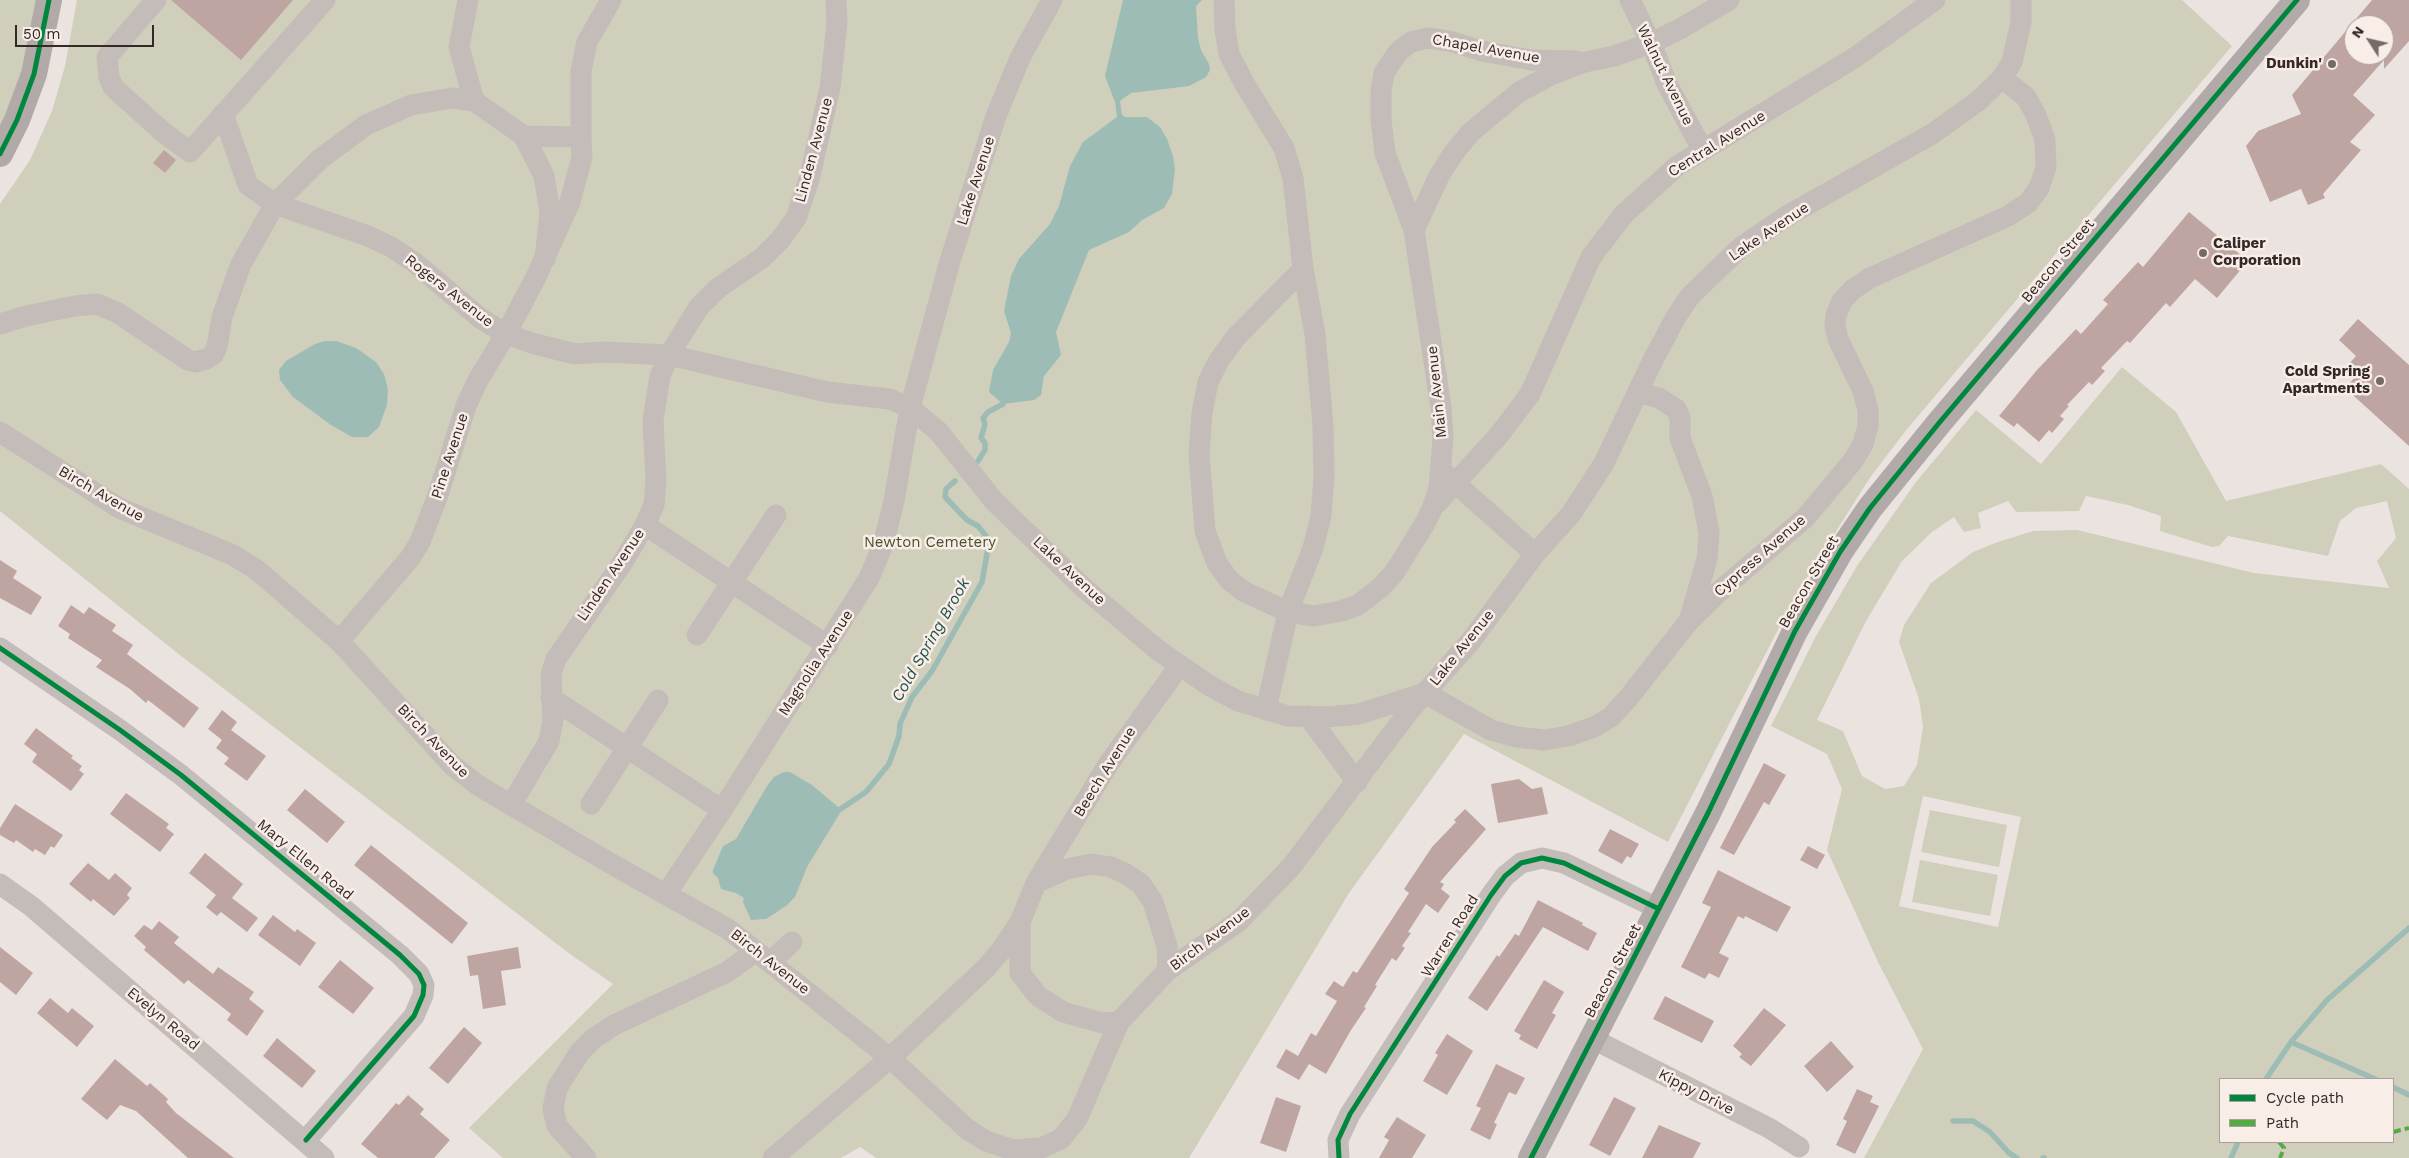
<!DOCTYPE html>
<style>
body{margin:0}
#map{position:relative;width:2409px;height:1158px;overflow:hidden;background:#ebe3e0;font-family:"Work Sans",sans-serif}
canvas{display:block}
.legend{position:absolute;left:2219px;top:1078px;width:175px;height:65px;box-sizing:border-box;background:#f8ede7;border:1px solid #aa9f9a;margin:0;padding:6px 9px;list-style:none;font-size:15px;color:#342927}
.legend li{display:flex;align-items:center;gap:10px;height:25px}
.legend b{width:25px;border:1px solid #aa9f9a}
.north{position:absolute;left:2344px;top:15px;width:50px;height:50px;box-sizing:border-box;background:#f8ede7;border:1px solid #aa9f9a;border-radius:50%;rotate:305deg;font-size:14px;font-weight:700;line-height:20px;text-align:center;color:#342927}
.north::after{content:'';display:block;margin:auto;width:18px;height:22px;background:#746a68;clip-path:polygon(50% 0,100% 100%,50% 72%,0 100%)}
.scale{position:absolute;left:15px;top:25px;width:139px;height:22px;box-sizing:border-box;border:2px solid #342927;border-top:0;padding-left:6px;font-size:15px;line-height:18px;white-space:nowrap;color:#342927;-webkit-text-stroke:4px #f8ede7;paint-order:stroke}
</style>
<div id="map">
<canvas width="2409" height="1158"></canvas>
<ul class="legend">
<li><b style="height:6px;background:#00873e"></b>Cycle path</li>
<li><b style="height:6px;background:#54ab44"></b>Path</li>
</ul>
<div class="north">N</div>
<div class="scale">50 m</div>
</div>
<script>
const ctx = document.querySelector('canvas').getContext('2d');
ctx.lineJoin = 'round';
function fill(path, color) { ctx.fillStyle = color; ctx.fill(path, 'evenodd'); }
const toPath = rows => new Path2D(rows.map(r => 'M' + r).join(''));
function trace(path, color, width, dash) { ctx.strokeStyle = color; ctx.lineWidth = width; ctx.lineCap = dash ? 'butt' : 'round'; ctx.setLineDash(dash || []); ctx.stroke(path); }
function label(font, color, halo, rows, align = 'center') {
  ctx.font = font + ' "Work Sans",sans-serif'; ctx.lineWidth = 5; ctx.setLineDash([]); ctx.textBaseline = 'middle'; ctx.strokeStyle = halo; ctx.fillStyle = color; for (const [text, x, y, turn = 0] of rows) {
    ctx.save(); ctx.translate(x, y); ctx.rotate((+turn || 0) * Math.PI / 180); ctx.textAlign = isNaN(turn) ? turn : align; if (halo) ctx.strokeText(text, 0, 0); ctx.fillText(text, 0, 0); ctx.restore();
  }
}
const green = toPath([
 [0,0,49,0,0,154],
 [77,0,2182,0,2232,46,1907,429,1869,479,1796,595,1668,842,1464,734,1349,893,1189,1158,876,1158,860,1147,841,1158,503,1158,469,1128,613,984,570,954,176,652,0,511,0,204,30,160,52,111,65,66],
 [2122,367,2176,412,2226,501,2381,464,2409,489,2409,1158,1864,1158,1923,1049,1878,962,1827,850,1842,789,1827,754,1771,726,1816,636,1857,566,1916,482,1976,410,2041,464],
 [2086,496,2128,505,2161,516,2160,531,2212,547,2219,546,2228,536,2328,556,2340,521,2356,508,2387,501,2396,538,2377,561,2389,588,2254,573,2077,530,2033,531,1995,543,1973,552,1931,583,1904,625,1899,642,1919,699,1923,727,1917,765,1904,786,1885,789,1862,776,1843,731,1817,720,1866,621,1902,561,1932,532,1954,517,1964,532,1981,528,1978,513,2008,501,2016,512,2079,511],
 [1923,796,2021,817,1998,927,1899,906],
 [2220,1079,2393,1079,2393,1142,2220,1142],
 [1930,810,2007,825,1999,867,1921,852],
 [1920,860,1998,875,1990,916,1912,902]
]);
const water = toPath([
 [1123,0,1202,0,1196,6,1198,38,1201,50,1209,64,1210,70,1206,77,1189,86,1131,93,1120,101,1122,115,1125,117,1147,117,1160,127,1167,139,1173,156,1175,169,1172,194,1164,208,1142,220,1129,232,1089,250,1056,332,1061,355,1044,376,1041,395,1034,400,1003,404,989,392,993,370,1009,342,1011,333,1004,311,1011,276,1019,259,1050,224,1059,206,1070,166,1083,142,1117,117,1115,102,1105,76],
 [325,341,336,341,356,348,376,362,384,374,388,389,387,405,379,427,368,437,352,437,331,425,293,397,280,380,279,370,286,361,315,344],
 [784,772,790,772,812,785,838,807,840,813,807,867,795,897,786,906,766,919,751,920,743,902,744,898,736,893,721,889,718,878,713,873,713,870,723,846,736,839,767,786,774,777]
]);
const stream = toPath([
 [978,461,985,450,985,443,981,438,985,424,983,418,988,412,1003,404],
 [839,810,866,792,889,764,899,736,900,724,912,697,932,671,982,582,988,548,986,536,978,526,967,520,945,497,946,489,955,481],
 [2291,1042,2375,1079],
 [2266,1079,2291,1042,2327,1000,2409,928],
 [2393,1087,2409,1095],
 [1953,1121,1973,1121,1990,1132,2009,1153,2017,1158],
 [2043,1158,2044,1158],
 [2231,1158,2238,1142]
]);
const building = toPath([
 [171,0,293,0,241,60],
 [2372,0,2409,0,2409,41,2384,69,2384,60,2353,95,2375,115,2350,142,2361,150,2323,194,2325,198,2308,205,2301,189,2270,202,2246,146,2258,131,2301,114,2292,95],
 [2354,25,2384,25,2384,55,2354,55],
 [164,150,176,160,165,173,153,163],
 [2189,212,2248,261,2217,298,2195,279,2170,307,2166,303,2130,343,2127,341,2101,368,2105,371,2092,385,2089,382,2067,405,2069,406,2060,416,2064,419,2052,433,2049,430,2039,442,2017,423,2014,427,1999,416,2037,370,2076,329,2081,334,2108,304,2103,300,2138,262,2143,267],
 [2358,319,2409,365,2409,446,2345,388,2357,375,2347,366,2356,356,2339,340],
 [0,560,17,571,13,578,42,597,31,615,0,598],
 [71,605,84,614,89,607,116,625,112,631,133,645,127,654,199,708,184,728,148,700,146,703,130,689,96,667,102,660,68,638,70,634,58,626],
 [222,710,237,722,231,730,266,756,247,781,224,764,229,758,216,748,222,740,208,729],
 [36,728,73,756,71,758,82,766,79,770,84,774,71,791,32,762,37,754,24,744],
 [1764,763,1786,775,1769,805,1764,802,1734,855,1720,848],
 [1519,779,1532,789,1542,787,1548,814,1498,823,1491,784],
 [305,789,345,822,327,843,287,810],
 [126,793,169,824,166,828,174,834,160,852,110,814],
 [15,804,63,835,54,848,51,846,45,855,35,849,33,852,16,840,14,843,0,835,0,828],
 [1465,809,1486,829,1440,882,1444,884,1441,889,1450,896,1438,913,1426,904,1408,932,1411,933,1402,946,1405,948,1396,961,1392,958,1375,985,1377,986,1364,1007,1366,1008,1351,1030,1326,1074,1309,1064,1299,1080,1276,1067,1286,1049,1298,1056,1311,1033,1316,1036,1337,1001,1325,994,1334,981,1343,987,1353,971,1357,973,1409,893,1404,889,1432,847,1456,822,1454,820],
 [1610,829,1639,844,1631,858,1627,856,1622,864,1598,851],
 [371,845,468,923,452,944,354,865],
 [1808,846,1825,855,1817,869,1800,860],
 [205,853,243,884,232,898,258,918,247,932,221,912,217,916,206,907,216,895,189,873],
 [88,863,109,880,115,873,132,888,127,895,130,898,114,916,93,899,91,902,69,884],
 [1718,870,1791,907,1777,932,1745,916,1744,919,1738,916,1719,953,1729,958,1719,978,1709,973,1705,979,1681,967,1711,907,1702,903],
 [1538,900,1583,923,1582,925,1597,933,1588,951,1543,927,1487,1011,1468,998,1497,955,1499,957,1515,934,1519,936],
 [273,915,295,932,297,929,316,943,300,966,258,935],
 [159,921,179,937,174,943,213,974,218,967,254,992,249,999,264,1011,247,1036,227,1020,231,1014,188,980,184,984,144,950,146,947,134,936,144,925,152,930],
 [0,947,33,973,16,995,0,982],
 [518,947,521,968,501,971,506,1005,483,1009,478,975,470,976,467,956],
 [340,960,374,988,353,1014,318,987],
 [1544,980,1564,992,1552,1013,1556,1015,1537,1049,1519,1039,1521,1035,1514,1031],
 [1665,996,1714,1021,1702,1043,1653,1019],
 [50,998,68,1013,72,1008,94,1026,77,1047,37,1013],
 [1764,1008,1786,1025,1751,1066,1739,1057,1742,1054,1733,1046],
 [464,1027,482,1043,448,1084,429,1068],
 [1447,1034,1473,1051,1447,1095,1423,1081,1438,1055,1435,1053],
 [277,1038,316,1071,302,1088,263,1056],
 [1831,1041,1854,1067,1827,1092,1804,1066],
 [115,1059,147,1086,150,1083,168,1099,166,1102,176,1113,234,1158,188,1158,136,1111,120,1105,107,1120,81,1099],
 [1496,1064,1525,1078,1516,1095,1509,1092,1494,1123,1497,1124,1490,1140,1470,1130,1481,1108,1476,1106],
 [1857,1089,1873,1096,1870,1102,1879,1106,1855,1154,1836,1145,1847,1121,1843,1119],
 [408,1095,424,1109,420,1114,450,1140,434,1158,378,1158,361,1144,396,1103,399,1105],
 [1276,1097,1301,1106,1286,1152,1260,1143],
 [1614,1097,1636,1108,1610,1156,1589,1145],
 [1397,1117,1426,1135,1412,1158,1379,1158,1389,1140,1384,1137],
 [1659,1125,1701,1143,1693,1158,1642,1158]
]);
const minor = toPath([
 [156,0,107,57,109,77,113,87,164,133,190,152,325,0],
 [468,0,459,47,474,101],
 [1052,0,1020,58,996,116,950,261,910,408,938,431,994,501,1085,589,1159,651,1210,686,1238,701,1288,716,1327,717,1359,714,1425,693,1470,642,1535,554,1571,514,1604,463,1653,360,1676,317,1690,296,1741,247,1787,216,1932,134,1977,102,2002,78,2012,62,2021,22,2021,0],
 [1224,0,1225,29,1229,54,1244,83,1284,148,1293,178,1303,269,1237,336,1219,360,1208,382,1202,413,1199,454,1205,531,1217,563,1229,580,1243,591,1288,612,1314,616,1341,611,1358,605,1380,588,1394,573,1424,525,1432,509,1439,488,1443,438,1441,408,1414,230,1439,176,1453,154,1470,133,1519,92,1553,74,1585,62,1614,56,1651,43,1680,29,1729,0],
 [1630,0,1651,43,1667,84,1702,149],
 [223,114,248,185,275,204,368,236,391,247,414,262,480,318,506,334,535,344,575,354,604,352,669,355,827,392,890,399,910,408,894,501,883,545,869,578,722,810,666,894],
 [581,137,581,71,587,42,611,0],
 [1414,230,1385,153,1381,120,1381,91,1384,73,1398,52,1411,42,1428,38,1449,41,1482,51,1531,60,1576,61],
 [0,324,26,316,75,306,97,304,118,313,188,360,195,362,206,359,213,355,217,347,222,317,241,264,275,204,320,159,366,125,411,105,453,98,474,101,524,136,544,176,550,212,545,259],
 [1638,392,1659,398,1676,409,1680,418,1680,438,1702,496,1709,533,1707,559,1690,618],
 [0,432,119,508,233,555,257,570,339,641,452,765,479,786,615,866,728,929,890,1058,967,1129,986,1141,1013,1150,1041,1148,1061,1139,1077,1119,1119,1022,1168,970,1239,921,1291,867,1410,710,1425,693,1491,730,1516,737,1544,740,1568,736,1594,727,1611,717,1629,697,1689,621,1722,589,1805,518,1853,461,1863,444,1868,426,1868,410,1863,391,1838,339,1835,326,1836,315,1842,301,1852,290,1870,278,2008,216,2028,203,2039,188,2046,167,2045,140,2036,115,2026,97,2002,78],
 [1444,473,1535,554],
 [1437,503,1499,435,1530,394,1591,257,1624,214,1677,166,1854,58,1935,0],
 [645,525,828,646],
 [697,635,776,515],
 [339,641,410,558,420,542,438,495,466,406,478,380,506,334,536,277,570,202,582,157,581,137,524,136],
 [0,648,120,730,181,775,400,955,419,974,424,985,423,995,414,1016,306,1140],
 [551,698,722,810],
 [1266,710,1288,612,1313,548,1321,516,1324,477,1323,426,1315,334,1303,269],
 [1308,716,1357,782],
 [591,804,658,700],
 [511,805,549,741,553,720,551,674,556,659,623,562,645,525,654,505,656,480,653,421,660,376,669,355,699,307,718,288,762,258,780,240,796,218,809,180,830,88,837,23,836,0],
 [1036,883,1067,869,1092,864,1111,867,1126,874,1141,884,1153,902,1167,946,1168,970],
 [0,884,31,906,324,1158],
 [1020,922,1020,973,1038,996,1063,1012,1102,1023,1119,1022],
 [770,962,792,942],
 [1591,1038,1769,1128,1799,1147],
 [586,1158,557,1126,553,1109,557,1088,580,1052,593,1039,614,1025,727,972,756,951],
 [773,1158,890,1058,986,968,1002,949,1020,922,1036,883,1109,763,1180,665],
 [1339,1158,1338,1140,1350,1114,1491,895,1505,876,1521,863,1542,858,1564,863,1659,909]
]);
const major = toPath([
 [0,154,17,120,34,74,49,0],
 [1531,1158,1708,813,1795,631,1840,552,1870,508,1939,423,2297,0]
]);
const quiet = toPath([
 [2393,1132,2409,1128],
 [2279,1142,2284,1148,2280,1158]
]);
const cycleway = toPath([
 [0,154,17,120,34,74,49,0],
 [0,648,120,730,181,775,400,955,419,974,424,985,423,995,414,1016,306,1140],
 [1339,1158,1338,1140,1350,1114,1491,895,1505,876,1521,863,1542,858,1564,863,1659,909],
 [1531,1158,1708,813,1795,631,1840,552,1870,508,1939,423,2297,0]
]);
const markers = [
 [2332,64,5,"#746a68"],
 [2203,253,5,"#746a68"],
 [2380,381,5,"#746a68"]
];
const streetNames = [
 ["Chapel Avenue",1486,49,10],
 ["Walnut Avenue",1665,75,64],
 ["Central Avenue",1717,144,-32],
 ["Linden Avenue",814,150,-75],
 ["Lake Avenue",976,181,-72],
 ["Lake Avenue",1769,232,-34],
 ["Beacon Street",2058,261,-50],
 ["Rogers Avenue",449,291,38],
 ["Main Avenue",1437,392,-96],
 ["Pine Avenue",450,456,-72],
 ["Birch Avenue",101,494,30],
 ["Cypress Avenue",1760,556,-41],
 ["Lake Avenue",1069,571,43],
 ["Linden Avenue",611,575,-56],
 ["Beacon Street",1809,582,-60],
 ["Lake Avenue",1462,648,-51],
 ["Magnolia Avenue",816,663,-57],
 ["Birch Avenue",433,741,46],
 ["Beech Avenue",1105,772,-58],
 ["Mary Ellen Road",305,860,39],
 ["Warren Road",1450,936,-58],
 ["Birch Avenue",1210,939,-37],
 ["Birch Avenue",770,962,38],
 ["Beacon Street",1613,971,-62],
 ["Evelyn Road",163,1019,40],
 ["Kippy Drive",1696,1092,27]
];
const poiNames = [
 ["Dunkin'",2322,64],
 ["Caliper",2213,244,"left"],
 ["Corporation",2213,261,"left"],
 ["Cold Spring",2370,372],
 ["Apartments",2370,389]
];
const parkNames = [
 ["Newton Cemetery",930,543]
];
const waterNames = [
 ["Cold Spring Brook",931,640,-60]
];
fill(green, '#d0cfbb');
fill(water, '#9dbcb6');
trace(stream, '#9dbcb6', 5.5);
fill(building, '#bea5a2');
trace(minor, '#c4bcb9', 21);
trace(major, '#b2aaa8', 26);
trace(quiet, '#54ab44', 4, [8, 4]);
trace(cycleway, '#00873e', 5);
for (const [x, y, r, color] of markers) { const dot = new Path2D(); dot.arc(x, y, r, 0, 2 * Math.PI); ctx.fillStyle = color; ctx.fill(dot); trace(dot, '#f8ede7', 2); }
label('15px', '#342927', '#f8ede7', streetNames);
label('bold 15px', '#342927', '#f8ede7', poiNames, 'right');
label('15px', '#4a512d', '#f8ede7', parkNames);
label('italic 16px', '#20534c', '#f8ede7', waterNames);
</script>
